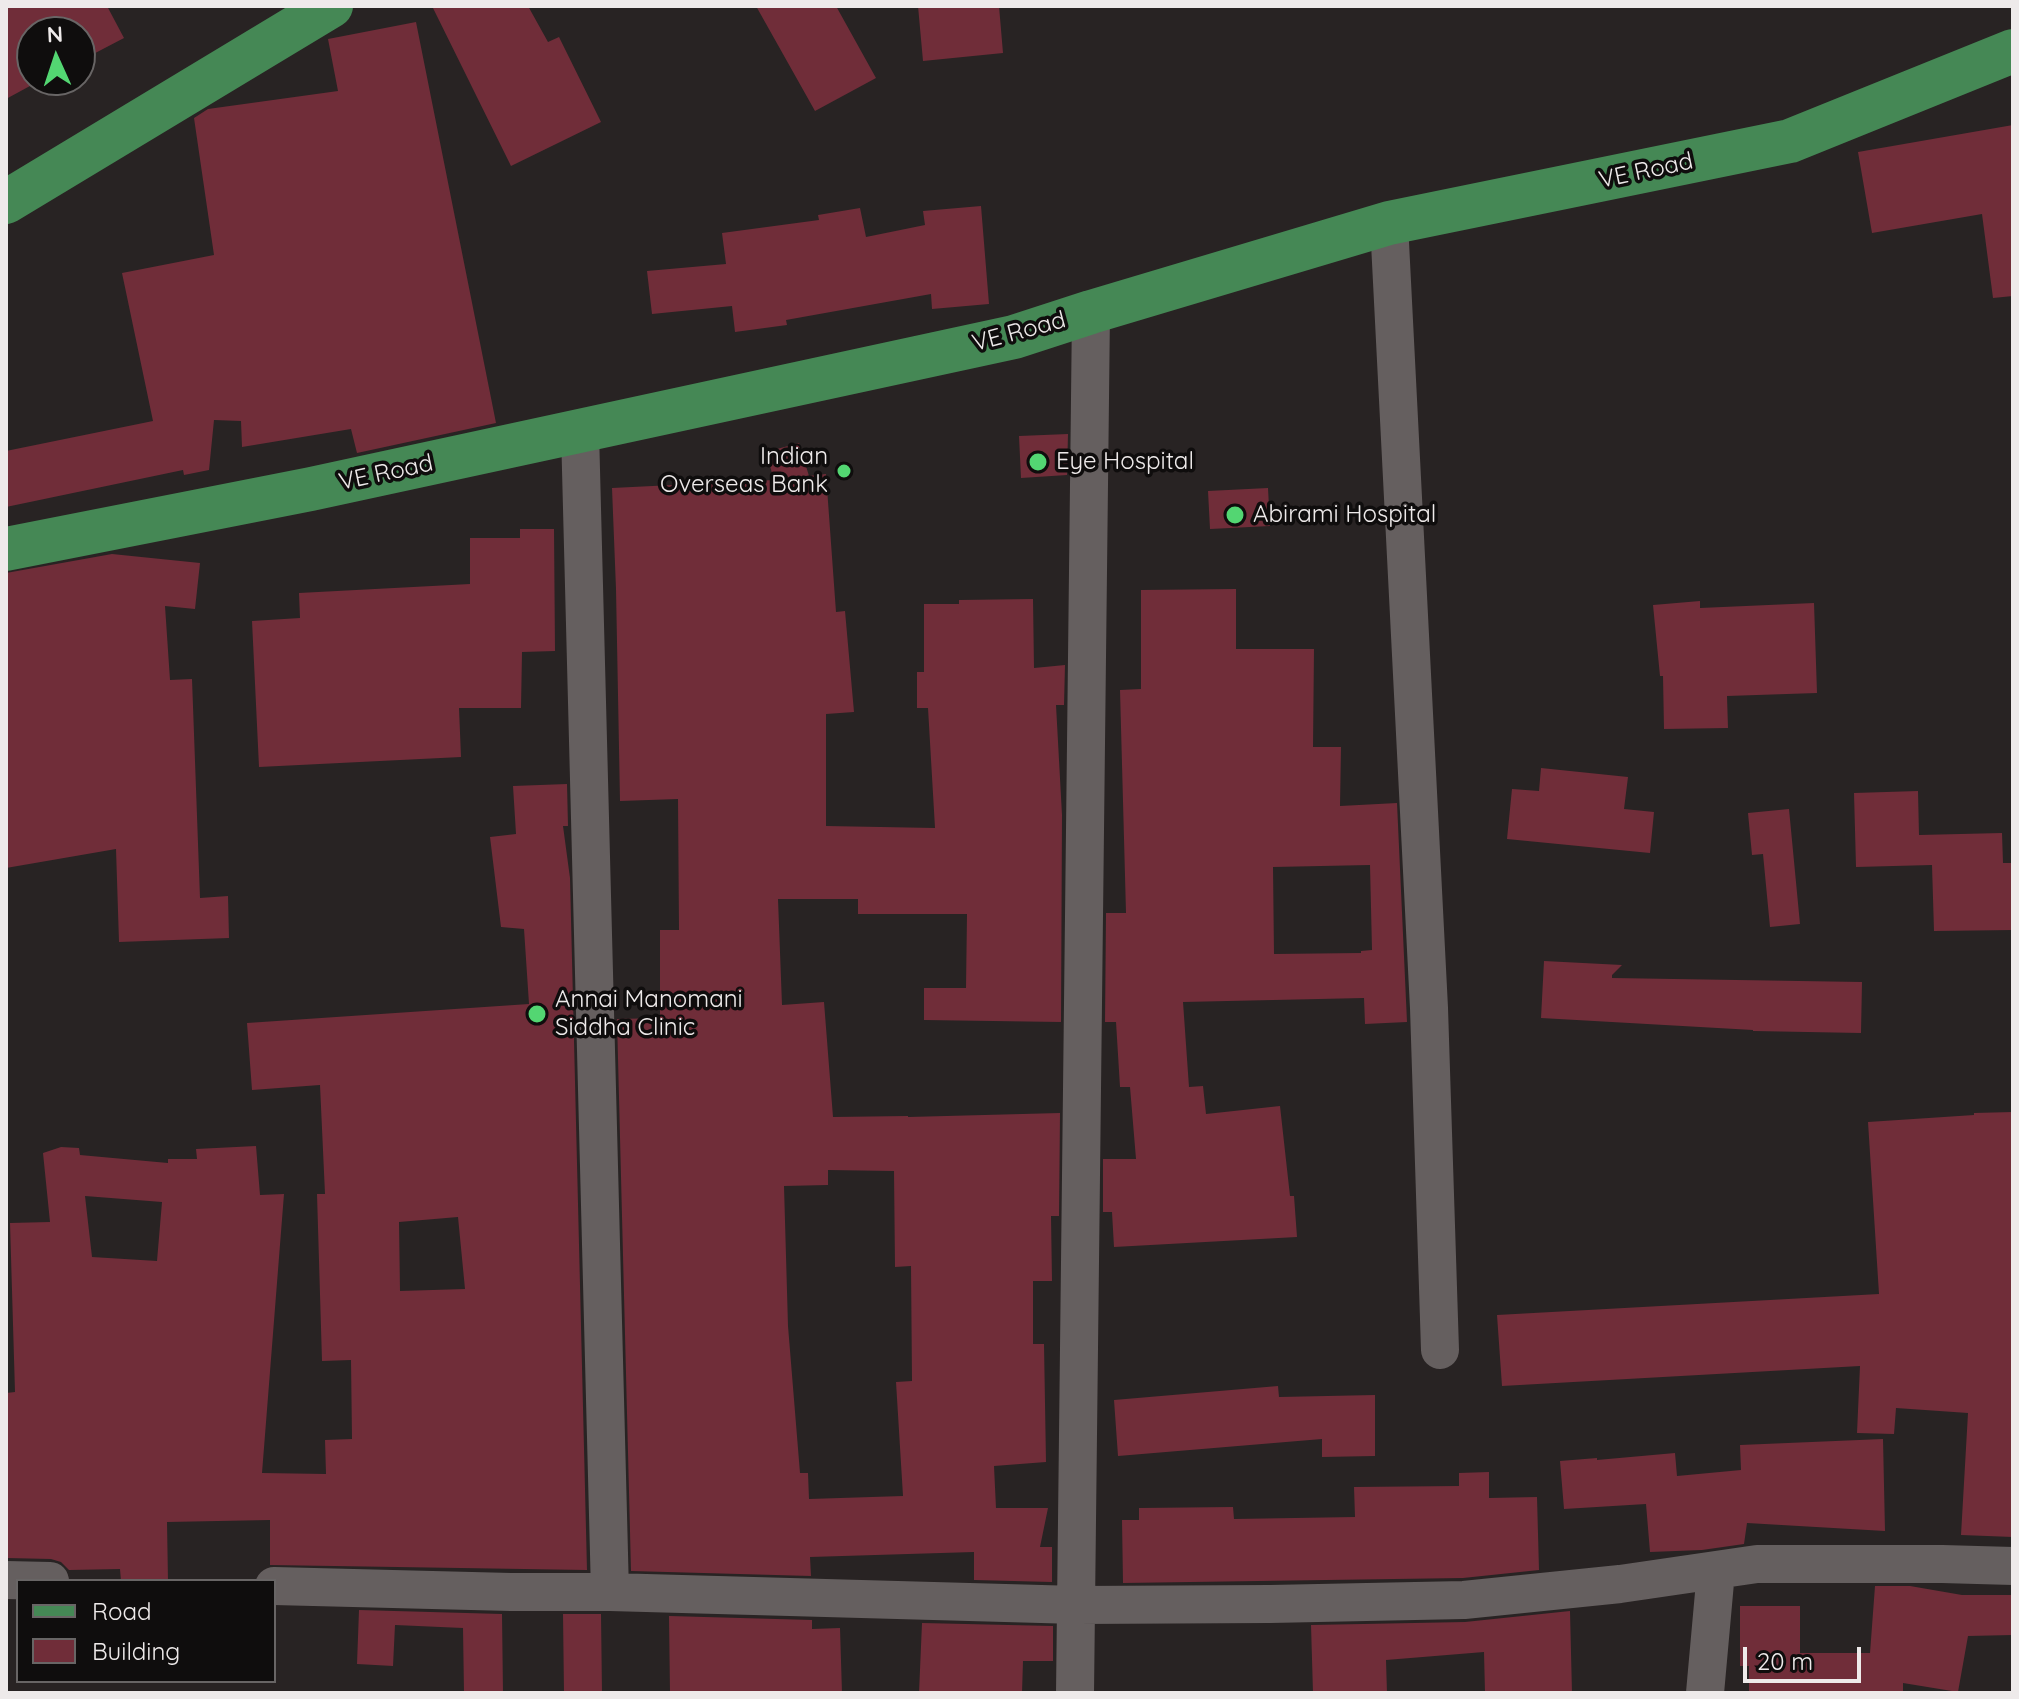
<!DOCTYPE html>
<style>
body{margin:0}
#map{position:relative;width:2019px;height:1699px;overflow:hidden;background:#282323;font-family:Quicksand,sans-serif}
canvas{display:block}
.frame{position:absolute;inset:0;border:8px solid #eeeaea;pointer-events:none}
.legend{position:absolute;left:16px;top:1579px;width:260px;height:104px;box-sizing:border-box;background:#0f0d0d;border:2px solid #686565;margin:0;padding:10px 14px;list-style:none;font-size:24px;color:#eeeaea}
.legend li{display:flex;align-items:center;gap:16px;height:40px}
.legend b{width:40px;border:2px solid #686565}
.north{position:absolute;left:16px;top:16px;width:80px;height:80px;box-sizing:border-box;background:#0f0d0d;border:2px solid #686565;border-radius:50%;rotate:357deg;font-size:22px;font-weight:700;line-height:32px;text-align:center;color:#eeeaea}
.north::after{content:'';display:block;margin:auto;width:28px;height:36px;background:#53d672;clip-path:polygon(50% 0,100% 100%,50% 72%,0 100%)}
.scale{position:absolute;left:1743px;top:1647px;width:118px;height:36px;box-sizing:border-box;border:4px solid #eeeaea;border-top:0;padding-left:10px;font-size:24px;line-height:28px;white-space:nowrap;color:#eeeaea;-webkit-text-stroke:6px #0f0d0d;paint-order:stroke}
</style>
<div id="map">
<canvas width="2019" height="1699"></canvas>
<div class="frame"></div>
<ul class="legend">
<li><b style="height:10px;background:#458855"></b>Road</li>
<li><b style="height:22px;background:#702d39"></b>Building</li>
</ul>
<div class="north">N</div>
<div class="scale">20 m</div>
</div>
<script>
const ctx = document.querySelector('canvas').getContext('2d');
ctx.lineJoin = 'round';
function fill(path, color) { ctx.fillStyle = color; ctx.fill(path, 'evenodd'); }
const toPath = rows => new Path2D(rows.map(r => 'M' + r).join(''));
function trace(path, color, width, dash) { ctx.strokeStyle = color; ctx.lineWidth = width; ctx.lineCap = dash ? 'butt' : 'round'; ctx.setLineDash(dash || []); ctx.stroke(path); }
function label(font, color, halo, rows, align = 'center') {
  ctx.font = font + ' Quicksand,sans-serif'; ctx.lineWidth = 7; ctx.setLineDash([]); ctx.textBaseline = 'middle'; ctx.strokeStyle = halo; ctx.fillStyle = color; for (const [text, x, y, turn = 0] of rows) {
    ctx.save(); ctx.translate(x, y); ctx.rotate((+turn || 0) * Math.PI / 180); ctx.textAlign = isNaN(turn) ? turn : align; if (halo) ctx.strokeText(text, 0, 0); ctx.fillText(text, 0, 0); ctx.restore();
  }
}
const building = toPath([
 [6,6,107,6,124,38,80,61,80,32,32,32,32,80,41,80,6,99],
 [432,6,528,6,548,42,559,37,601,122,511,166],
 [756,6,836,6,876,78,815,111],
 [918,6,999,6,1003,53,923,61],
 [416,22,496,423,357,453,351,429,242,447,241,421,214,420,209,470,184,475,183,470,6,507,6,451,153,421,122,273,214,255,194,118,208,109,338,91,328,39],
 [2013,125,2013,296,1993,298,1982,214,1872,233,1858,152],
 [981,206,989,304,932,309,931,294,786,320,787,325,735,332,732,306,652,314,647,271,726,264,722,233,819,220,818,215,860,208,866,237,925,225,923,211],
 [1068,434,1067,475,1021,478,1019,436],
 [799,443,809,476,826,474,836,612,845,611,854,712,826,714,826,826,935,828,928,708,917,708,917,672,924,672,924,604,959,604,959,600,1033,599,1034,668,1065,665,1064,705,1056,705,1062,815,1061,1022,924,1020,924,988,966,988,967,914,858,914,858,899,778,899,782,1005,824,1002,833,1117,908,1116,908,1117,1060,1113,1059,1216,1051,1216,1052,1281,1033,1281,1033,1344,1044,1344,1046,1462,994,1466,996,1508,1048,1508,1040,1547,1052,1547,1052,1582,974,1580,974,1552,810,1557,811,1576,631,1571,617,1019,660,1018,660,930,679,930,678,799,620,801,616,589,612,488,774,480,766,452],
 [828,1170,894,1171,895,1267,911,1266,912,1381,896,1382,903,1496,809,1499,808,1473,800,1473,788,1326,784,1186,828,1185],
 [1268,488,1270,526,1210,529,1208,491],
 [520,529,554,529,555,651,522,652,521,708,459,708,461,757,259,767,252,621,300,618,299,593,470,584,470,538,520,538],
 [112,554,200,563,195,609,165,606,170,680,192,679,200,898,228,896,229,938,119,942,116,849,6,868,6,573],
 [1236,589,1236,649,1314,649,1313,747,1341,747,1340,806,1397,803,1407,1022,1365,1024,1364,998,1183,1002,1189,1087,1203,1086,1206,1114,1280,1106,1290,1196,1294,1196,1297,1237,1114,1247,1112,1212,1103,1212,1103,1159,1136,1159,1130,1087,1120,1087,1116,1022,1105,1022,1106,913,1126,913,1120,690,1141,689,1141,590],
 [1370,865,1372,950,1361,951,1361,953,1274,954,1273,867],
 [1700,601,1700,608,1814,603,1817,693,1727,696,1728,728,1664,729,1663,676,1660,676,1653,605],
 [1541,768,1628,777,1624,809,1654,812,1650,853,1507,839,1512,789,1539,791],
 [567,784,568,826,563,826,570,878,587,1570,270,1565,270,1520,167,1522,168,1581,121,1581,120,1569,69,1570,61,1562,51,1559,6,1558,6,1393,15,1392,10,1223,50,1222,43,1153,61,1147,79,1148,80,1155,168,1163,168,1159,197,1159,196,1149,256,1146,260,1195,284,1194,262,1473,326,1474,325,1440,352,1439,351,1360,322,1361,317,1194,325,1194,320,1085,252,1090,247,1023,529,1004,524,929,501,927,490,837,516,834,513,786],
 [85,1196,162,1202,157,1261,92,1257],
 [458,1217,465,1289,400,1291,399,1222],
 [1918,791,1919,835,2002,833,2003,863,2013,863,2013,930,1934,931,1932,865,1856,867,1854,793],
 [1789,809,1800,924,1770,927,1763,854,1752,855,1748,813],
 [1544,961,1622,965,1612,975,1612,978,1862,982,1861,1033,1753,1031,1753,1030,1541,1018],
 [2013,1112,2013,1537,1961,1535,1968,1413,1896,1408,1894,1434,1857,1433,1860,1366,1502,1386,1497,1315,1879,1294,1868,1122,1974,1115,1974,1113],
 [1278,1386,1279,1397,1375,1395,1375,1456,1322,1457,1322,1439,1118,1456,1114,1400],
 [1883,1439,1885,1531,1747,1523,1744,1544,1702,1550,1650,1552,1646,1504,1564,1509,1560,1461,1597,1458,1597,1460,1675,1453,1677,1476,1741,1470,1740,1445],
 [1489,1472,1489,1498,1537,1497,1539,1570,1463,1578,1123,1583,1122,1520,1139,1520,1139,1508,1233,1507,1234,1519,1355,1517,1354,1487,1459,1486,1459,1473],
 [1875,1586,1910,1586,1962,1595,2013,1595,2013,1635,1968,1636,1958,1692,1903,1683,1903,1693,1749,1693,1749,1666,1740,1666,1740,1606,1800,1606,1800,1653,1870,1653],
 [359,1610,502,1614,503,1693,464,1693,463,1628,395,1625,393,1666,357,1664],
 [1570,1611,1572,1693,1485,1693,1484,1652,1386,1660,1387,1693,1313,1693,1311,1625,1465,1622],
 [563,1614,601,1614,602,1693,564,1693],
 [669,1616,812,1620,812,1629,840,1628,842,1693,670,1693],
 [922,1623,1053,1626,1053,1661,1023,1661,1022,1693,919,1693]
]);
const minor = toPath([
 [1389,223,1429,1008,1440,1350],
 [580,431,610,1592],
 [6,1580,50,1581],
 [274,1586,511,1592,610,1592,1077,1605,1270,1604,1464,1600,1620,1584,1757,1564,1942,1564,2013,1566],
 [1075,1693,1091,312],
 [1705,1693,1716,1571]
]);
const major = toPath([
 [6,202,331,6],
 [6,549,311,489,1014,337,1091,312,1389,223,1790,141,2013,51]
]);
const markers = [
 [1038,462,10,"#53d672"],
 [844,471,8,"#53d672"],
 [1235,515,10,"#53d672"],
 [537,1014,10,"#53d672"]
];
const streetNames = [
 ["VE Road",1646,171,-12],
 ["VE Road",1019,332,-15],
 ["VE Road",386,473,-12]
];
const poiNames = [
 ["Indian",828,457,"right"],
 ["Overseas Bank",828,485,"right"],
 ["Eye Hospital",1056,462],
 ["Abirami Hospital",1253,515],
 ["Annai Manomani",555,1000],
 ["Siddha Clinic",555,1028]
];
fill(building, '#702d39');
trace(minor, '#655f5f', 38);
trace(major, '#458855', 44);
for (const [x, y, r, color] of markers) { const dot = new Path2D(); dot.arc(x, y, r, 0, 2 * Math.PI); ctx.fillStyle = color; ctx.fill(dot); trace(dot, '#0f0d0d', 3); }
label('24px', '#eeeaea', '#0f0d0d', streetNames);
label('24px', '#eeeaea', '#0f0d0d', poiNames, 'left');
</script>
